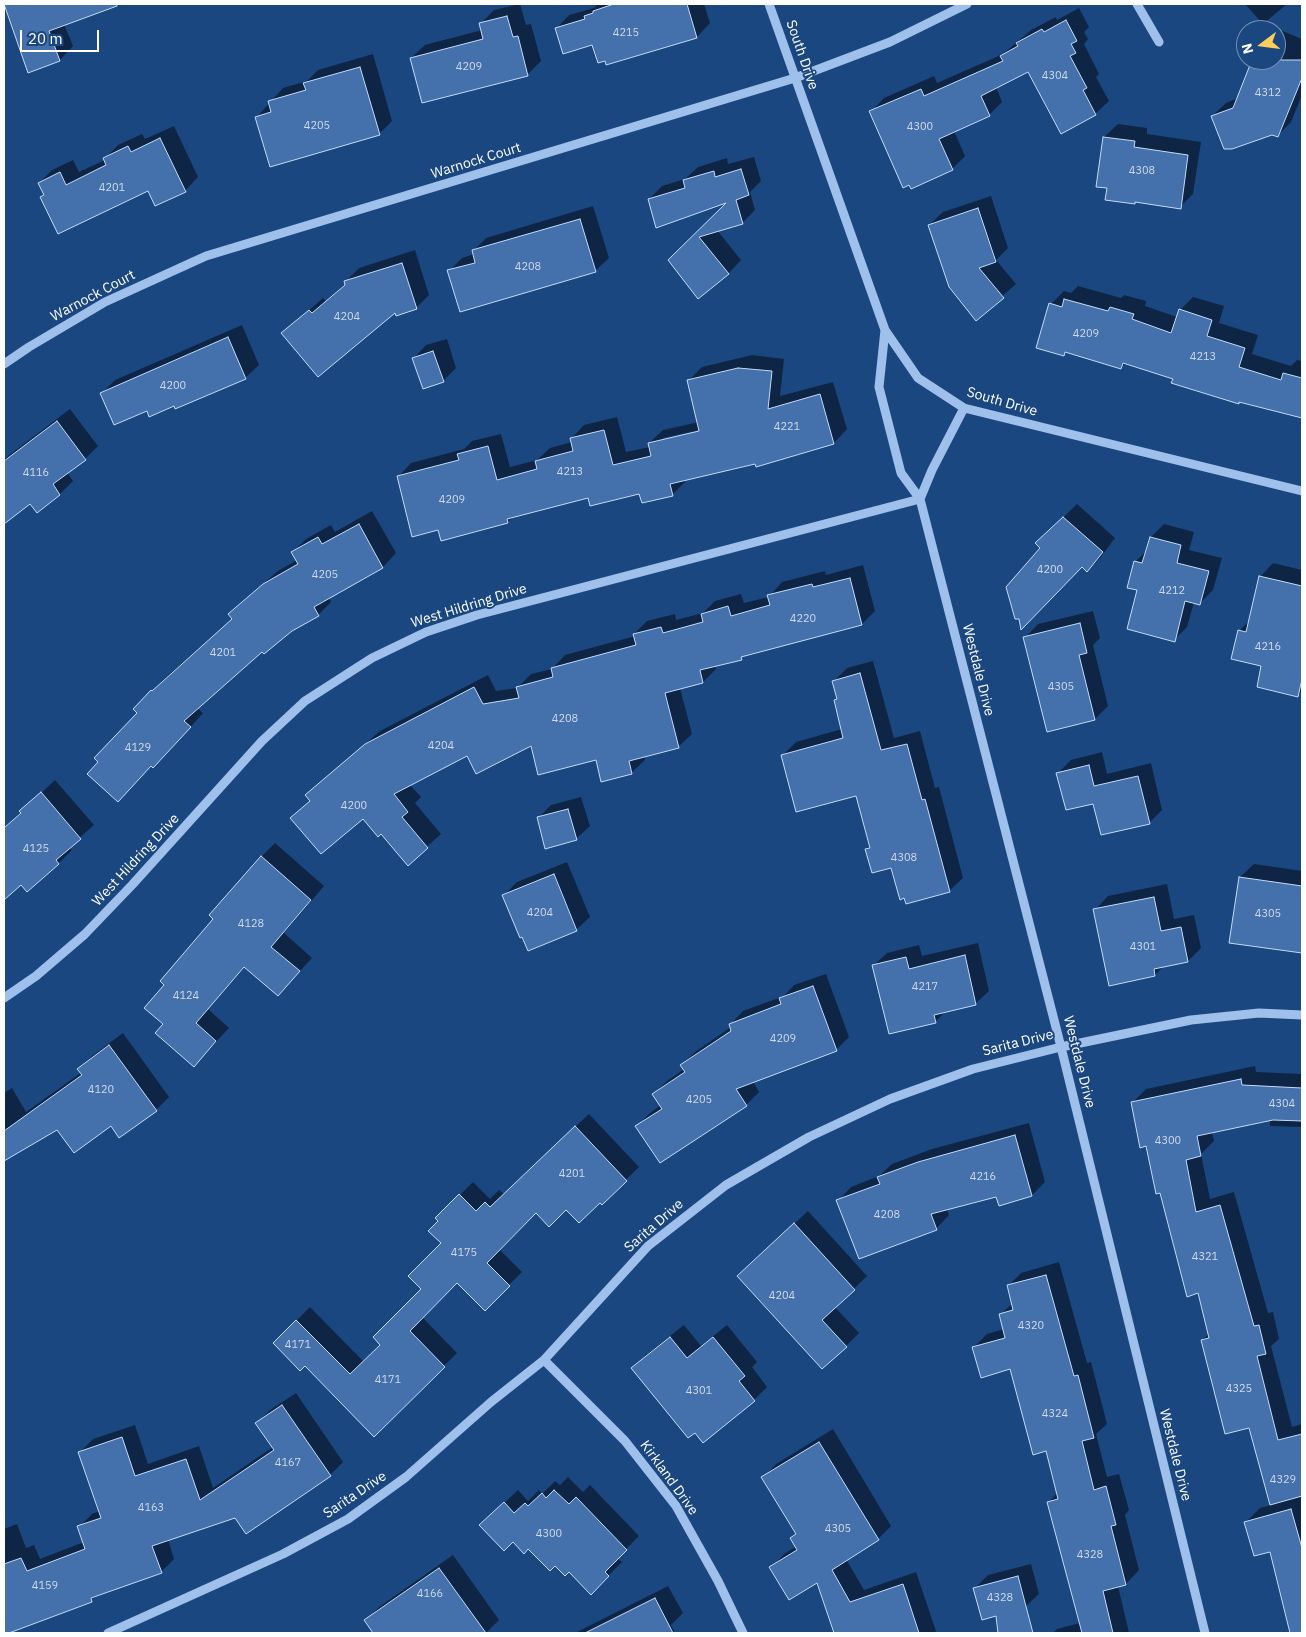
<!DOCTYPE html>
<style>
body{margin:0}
#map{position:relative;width:1306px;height:1637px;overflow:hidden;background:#1b4781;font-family:"IBM Plex Sans",sans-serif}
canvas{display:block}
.frame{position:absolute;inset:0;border:5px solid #fff;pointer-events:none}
.north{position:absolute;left:1236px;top:20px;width:50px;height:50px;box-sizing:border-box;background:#1b4781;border:1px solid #7691b3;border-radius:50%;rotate:255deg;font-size:14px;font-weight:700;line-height:20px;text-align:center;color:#fff}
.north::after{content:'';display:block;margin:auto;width:18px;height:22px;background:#fbce5c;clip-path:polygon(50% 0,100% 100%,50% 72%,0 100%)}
.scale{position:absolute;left:20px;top:30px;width:79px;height:22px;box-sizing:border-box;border:2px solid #fff;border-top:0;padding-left:6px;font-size:15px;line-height:18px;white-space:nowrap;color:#fff;-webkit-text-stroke:4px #1b4781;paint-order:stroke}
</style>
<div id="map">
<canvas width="1306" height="1637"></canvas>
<div class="frame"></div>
<div class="north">N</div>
<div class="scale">20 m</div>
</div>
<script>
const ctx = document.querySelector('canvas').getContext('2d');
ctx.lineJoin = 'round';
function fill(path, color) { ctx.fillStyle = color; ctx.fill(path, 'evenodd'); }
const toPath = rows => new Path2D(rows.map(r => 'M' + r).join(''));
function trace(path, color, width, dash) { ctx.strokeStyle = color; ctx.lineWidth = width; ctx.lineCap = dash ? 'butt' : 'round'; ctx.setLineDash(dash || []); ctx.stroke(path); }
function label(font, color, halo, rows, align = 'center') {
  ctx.font = font + ' "IBM Plex Sans",sans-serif'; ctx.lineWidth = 4; ctx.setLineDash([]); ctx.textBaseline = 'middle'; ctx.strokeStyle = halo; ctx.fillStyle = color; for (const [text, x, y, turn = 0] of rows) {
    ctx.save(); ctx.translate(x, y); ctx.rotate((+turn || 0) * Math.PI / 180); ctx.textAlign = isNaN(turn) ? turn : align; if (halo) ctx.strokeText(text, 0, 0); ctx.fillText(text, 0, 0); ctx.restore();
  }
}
const shadow = toPath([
 [4,4,119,4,64,24,73,46,60,60,29,71],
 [520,4,526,25,531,24,541,61,527,75,411,58,425,45,482,30,480,24,494,10],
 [598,4,704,4,710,23,697,37,607,63,593,44,556,29,569,15,594,8],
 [1245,4,1287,4,1263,24],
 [1079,8,1089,27,1084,32,1088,39,1084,44,1099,74,1096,77,1109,101,1095,114,1029,70,996,87,1002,102,989,115,954,131,965,156,952,169,871,112,884,98,934,76,937,83,1003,54,1031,30,1056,17,1057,20],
 [1273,27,1302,39,1302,95,1291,122,1278,135,1212,116,1226,103,1238,98,1252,64,1250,64,1252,60,1276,60,1276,30,1270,30],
 [373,54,392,121,379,134,257,117,283,88,307,81,318,70],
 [1118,124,1147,128,1147,134,1201,142,1193,194,1180,207,1136,201,1134,203,1109,187,1097,186,1104,137],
 [174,126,198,177,185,191,148,189,41,197,44,194,39,183,52,170,73,160,79,172,105,160,105,158,118,145,142,134,145,139],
 [754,157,761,181,750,192,755,210,742,223,717,230,741,260,728,274,669,260,730,200,649,199,662,186,685,179,698,167,727,158,728,164],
 [991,196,1008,248,996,260,1016,284,977,319,929,225,943,212],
 [593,206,609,258,595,271,449,271,462,258,474,254,473,251,486,238],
 [415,250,429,295,416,308,283,333,323,298,326,301,346,283,346,281,359,268],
 [1078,286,1121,298,1124,295,1146,301,1145,306,1177,317,1180,310,1193,297,1224,306,1219,323,1258,335,1252,354,1291,366,1297,360,1302,361,1302,417,1240,401,1238,403,1174,378,1126,363,1121,367,1067,351,1064,354,1051,304,1064,291,1071,293],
 [242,325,259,365,245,378,174,404,148,410,102,393,115,380],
 [447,339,456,368,443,381,413,359,426,345],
 [752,355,784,359,780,396,833,382,847,429,834,443,757,465,756,463,685,479,685,482,672,495,640,492,589,497,514,516,508,522,439,529,398,477,411,463,464,449,472,441,501,434,510,467,537,460,550,448,572,442,571,439,584,425,617,417,626,452,650,447,649,443,663,430,699,422,689,380,702,367],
 [705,429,706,431,663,441,663,438],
 [70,409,98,446,85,459,67,472,73,481,60,494,37,511,30,502,4,522,4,459],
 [1077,504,1115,538,1100,558,1087,571,1082,566,1041,548,1037,543],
 [372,511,396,553,383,567,329,597,331,602,318,615,291,630,262,651,197,708,203,713,166,754,135,709,165,678,233,619,230,614,243,601,278,571,297,560,293,552,306,539,331,525,335,532],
 [1164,524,1194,532,1189,550,1222,558,1213,590,1200,603,1194,602,1187,627,1174,640,1135,562,1147,550,1151,537],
 [1273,563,1302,570,1302,691,1298,696,1263,665,1239,631,1250,620,1260,577],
 [863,565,875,611,862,624,746,654,741,658,715,665,716,669,703,682,680,688,692,734,678,747,644,756,645,760,631,773,597,759,532,744,467,754,409,784,421,797,415,803,441,834,408,864,381,832,363,817,311,800,306,795,380,731,488,675,496,691,517,688,531,674,552,669,565,655,635,636,634,634,647,621,675,614,676,620,703,613,715,601,741,594,744,603,769,597,782,582,825,571,826,575],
 [1093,611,1100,638,1093,645,1108,706,1095,719,1025,638,1038,624],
 [873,661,894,738,920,731,935,788,939,787,963,878,949,891,892,866,867,849,870,846,856,794,783,755,796,742,842,729,835,701,838,697,834,681,847,668],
 [1102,752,1107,774,1151,763,1162,810,1149,823,1094,802,1058,773,1071,760],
 [55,780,94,825,69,847,72,850,59,863,27,891,21,884,4,898,4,828],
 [581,797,590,826,576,839,538,818,551,805],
 [275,843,324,886,284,933,312,958,278,995,245,966,208,1009,229,1028,194,1065,164,1024,166,985,261,857],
 [567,862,590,917,576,930,504,895,517,882],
 [1254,864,1302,871,1302,952,1231,942,1240,877],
 [1167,884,1174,919,1194,915,1201,948,1188,961,1164,966,1155,975,1095,910,1108,896],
 [978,943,989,991,975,1004,946,1011,935,1022,873,966,887,953,919,945,922,956],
 [826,974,849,1037,836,1050,753,1082,759,1092,746,1105,637,1126,650,1113,661,1105,653,1094,667,1081,684,1069,681,1065,695,1052,731,1027,730,1025,743,1011,784,996,794,985],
 [123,1033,169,1097,156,1110,111,1125,57,1128,4,1160,4,1093,12,1088,26,1112,82,1072,79,1069,92,1056],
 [1255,1066,1256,1072,1302,1074,1302,1127,1270,1126,1270,1120,1212,1132,1214,1141,1201,1154,1210,1199,1234,1192,1268,1313,1273,1312,1279,1339,1271,1346,1292,1427,1302,1424,1302,1633,1291,1633,1271,1550,1246,1522,1260,1508,1271,1505,1250,1426,1202,1340,1210,1333,1199,1292,1132,1103,1146,1089],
 [589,1114,639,1167,602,1203,600,1201,566,1208,537,1212,500,1250,522,1272,485,1309,457,1281,422,1317,457,1353,374,1435,305,1365,274,1343,310,1307,364,1362,382,1345,423,1289,442,1243,440,1221,437,1218,473,1182,490,1199,499,1190,504,1194],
 [1029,1123,1045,1182,1032,1195,997,1195,947,1209,949,1215,936,1229,838,1201,851,1187,879,1176,892,1164,932,1149],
 [808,1211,867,1276,835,1307,859,1333,846,1346,752,1263],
 [1059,1262,1087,1363,1091,1362,1107,1424,1096,1434,1107,1477,1119,1474,1129,1510,1125,1515,1139,1570,1126,1584,1118,1586,1129,1633,1053,1633,1057,1629,1080,1623,1049,1502,1057,1493,1047,1450,1011,1368,974,1347,987,1334,1004,1329,1000,1315,1013,1303,1008,1286,1021,1273],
 [684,1325,701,1346,727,1325,757,1362,752,1367,767,1387,754,1400,703,1441,633,1368,646,1355],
 [296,1393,343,1462,330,1475,236,1517,168,1539,174,1559,161,1572,98,1594,91,1600,4,1633,4,1529,17,1524,26,1548,34,1545,40,1559,84,1542,79,1527,92,1514,99,1511,80,1452,93,1439,135,1425,148,1464,199,1446,213,1488,273,1447,257,1423,270,1410],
 [833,1429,891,1526,878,1539,846,1559,864,1590,916,1572,936,1631,934,1633,836,1633,818,1581,771,1568,784,1554,797,1546,792,1538,796,1533,763,1478,776,1464],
 [568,1477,583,1492,590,1485,639,1536,617,1558,622,1562,591,1593,569,1571,555,1564,528,1547,481,1525,518,1490,528,1501,539,1490,542,1494,555,1481,560,1485],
 [453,1555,499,1620,486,1633,375,1633,366,1620,379,1607],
 [1031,1564,1039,1594,1025,1607,975,1588,988,1575],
 [668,1586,683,1613,671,1625,675,1633,575,1633]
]);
const building = toPath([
 [4,4,117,4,117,6,49,31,60,61,28,73,4,4],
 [614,4,687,4,697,38,606,65,605,61,598,63,592,45,563,54,555,28,585,19,584,16,593,13,593,11,614,4],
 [507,16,513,37,518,36,528,76,422,103,410,58,483,39,479,23,507,16],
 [1066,20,1077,41,1071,44,1076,53,1070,56,1087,88,1083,90,1096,115,1061,134,1028,72,981,96,990,116,939,139,953,170,911,189,909,185,903,188,869,111,921,89,924,96,1003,61,1000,56,1018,46,1016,43,1042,29,1044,32,1066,20],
 [1252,60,1302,60,1302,78,1278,137,1272,135,1232,149,1224,149,1211,116,1233,108,1252,60],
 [360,67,380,135,270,167,255,117,271,112,268,101,306,90,303,83,360,67],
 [1103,137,1135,141,1134,147,1188,155,1181,209,1135,202,1135,204,1105,200,1107,188,1096,187,1103,137],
 [160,138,186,192,155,206,148,191,58,234,40,197,44,195,38,183,60,172,66,185,106,165,103,158,128,146,131,152,160,138],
 [741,169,749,195,736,200,743,224,699,237,729,274,698,299,668,260,726,203,656,228,648,199,685,188,683,180,714,171,715,177,741,169],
 [978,208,996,262,979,268,1004,298,976,321,949,287,928,225,978,208],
 [580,219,596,272,460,312,447,270,475,263,472,250,580,219],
 [402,263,417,309,396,316,395,313,318,377,281,333,309,310,312,313,345,285,344,281,402,263],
 [1064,299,1108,311,1110,307,1134,314,1132,319,1171,333,1179,309,1212,320,1207,336,1245,348,1239,367,1281,380,1283,373,1302,378,1302,418,1239,402,1239,404,1171,383,1173,379,1123,363,1121,369,1065,352,1064,356,1036,348,1049,303,1062,307,1064,299],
 [228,337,246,379,175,409,174,406,149,417,147,411,114,425,100,393,228,337],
 [433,351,444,382,423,389,412,358,433,351],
 [738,368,772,371,768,409,820,394,834,444,756,467,755,464,670,484,673,496,642,503,639,494,590,506,588,498,507,519,508,523,441,541,438,530,412,537,397,476,459,460,457,454,488,446,497,480,537,469,535,461,573,451,570,438,604,430,613,465,651,456,648,443,699,431,687,380,738,368],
 [57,421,86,460,53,484,60,495,37,513,30,504,4,524,4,461,57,421],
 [1063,517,1103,552,1087,572,1082,567,1021,630,1019,619,1015,619,1006,587,1040,548,1035,543,1063,517],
 [359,524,383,568,314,607,319,616,292,631,264,654,262,652,184,721,191,727,153,768,151,766,118,802,87,774,98,762,94,758,137,713,133,709,151,690,152,691,232,619,228,614,263,584,298,564,291,552,318,537,322,544,359,524],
 [1150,537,1181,545,1177,563,1209,571,1200,605,1185,601,1175,642,1127,629,1137,590,1127,588,1134,561,1142,563,1150,537],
 [1259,576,1302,586,1302,679,1298,697,1257,687,1261,666,1231,659,1238,630,1246,632,1259,576],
 [850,578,862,625,741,657,742,660,700,670,703,683,665,693,679,748,629,761,632,774,601,782,596,760,538,775,531,746,476,774,467,756,394,794,408,812,402,817,428,848,408,866,381,834,378,837,363,819,321,854,290,818,310,801,305,795,365,744,474,687,483,704,519,698,516,687,553,677,551,668,636,645,633,634,661,627,663,633,703,622,701,614,728,606,731,616,770,605,767,595,812,584,813,587,850,578],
 [1080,623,1087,653,1079,655,1095,720,1047,732,1023,637,1080,623],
 [860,673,881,750,907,744,922,800,925,799,950,892,906,904,904,898,900,900,891,868,872,873,865,849,870,848,856,796,796,812,781,755,843,738,834,700,837,699,832,681,860,673],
 [1089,765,1094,786,1138,776,1150,824,1101,835,1093,804,1066,810,1056,773,1089,765],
 [41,792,81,839,56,860,59,864,27,892,21,885,4,900,4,828,21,813,19,811,41,792],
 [568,809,577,840,545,849,537,817,568,809],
 [261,856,311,900,271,947,300,971,278,996,244,967,196,1023,216,1041,194,1067,155,1033,163,1024,144,1008,164,985,160,981,213,919,209,915,261,856],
 [554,874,577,931,528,951,522,937,520,938,502,895,554,874],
 [1239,877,1302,886,1302,953,1229,943,1239,877],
 [1154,897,1161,931,1181,927,1188,962,1154,969,1155,976,1109,986,1093,909,1154,897],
 [965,955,976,1005,934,1015,936,1023,889,1034,872,965,906,957,909,969,965,955],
 [813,986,837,1051,736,1089,747,1106,660,1163,635,1126,662,1109,652,1094,685,1072,680,1065,731,1031,729,1024,781,1004,779,998,813,986],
 [109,1045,157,1111,119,1138,111,1126,74,1153,57,1130,4,1161,4,1131,82,1075,77,1069,109,1045],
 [1241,1079,1242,1085,1302,1088,1302,1121,1273,1120,1197,1136,1201,1156,1186,1160,1196,1212,1220,1205,1254,1326,1259,1325,1266,1354,1257,1356,1278,1440,1302,1434,1302,1496,1270,1505,1249,1428,1225,1434,1201,1340,1209,1338,1198,1293,1187,1297,1160,1193,1156,1194,1146,1146,1140,1148,1131,1102,1241,1079],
 [575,1126,627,1181,602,1205,600,1203,579,1223,566,1210,549,1227,536,1213,487,1263,510,1286,485,1311,457,1283,410,1331,445,1367,374,1437,305,1366,300,1371,273,1343,296,1320,350,1374,380,1345,373,1337,421,1289,408,1276,441,1243,428,1231,438,1221,435,1218,459,1194,476,1211,485,1202,490,1207,575,1126],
 [1015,1135,1032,1196,999,1206,996,1197,931,1214,937,1230,859,1259,836,1200,880,1184,877,1177,918,1162,1015,1135],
 [794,1223,855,1290,822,1320,847,1347,822,1369,737,1276,794,1223],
 [1046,1275,1074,1376,1078,1375,1094,1438,1082,1441,1094,1490,1106,1486,1116,1525,1111,1526,1126,1585,1103,1591,1113,1633,1082,1633,1047,1502,1058,1499,1046,1451,1033,1455,1010,1369,981,1378,972,1347,1005,1338,999,1314,1013,1310,1007,1285,1046,1275],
 [670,1337,687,1358,713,1337,745,1376,739,1381,755,1401,703,1443,695,1433,688,1438,631,1368,670,1337],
 [282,1405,331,1476,246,1534,235,1518,152,1546,162,1573,91,1598,92,1602,9,1633,4,1633,4,1564,21,1558,27,1571,85,1549,77,1526,101,1518,78,1452,122,1437,135,1476,186,1459,200,1500,274,1450,255,1423,282,1405],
 [819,1442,879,1540,832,1570,850,1602,903,1584,919,1633,834,1633,817,1583,789,1600,769,1567,797,1550,790,1538,796,1534,761,1477,819,1442],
 [554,1490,569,1504,576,1497,627,1550,605,1572,609,1576,591,1595,569,1572,565,1576,555,1566,550,1571,528,1549,524,1554,513,1542,504,1551,479,1525,504,1502,514,1513,525,1503,528,1506,542,1493,546,1498,554,1490],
 [1291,1509,1302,1548,1302,1633,1290,1633,1270,1552,1254,1556,1244,1522,1291,1509],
 [439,1568,486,1633,373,1633,364,1620,439,1568],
 [1018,1576,1033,1633,998,1633,996,1616,982,1620,973,1588,1018,1576],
 [655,1598,673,1633,585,1633,655,1598]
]);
const minor = toPath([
 [769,4,885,330,918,378,964,408,1302,491],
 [1137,4,1159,42],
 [4,364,29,347,105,302,206,256,795,78,890,42,967,4],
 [964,408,932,470,920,499,1061,1047,1205,1633],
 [4,998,36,976,85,934,132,885,262,741,305,701,372,658,426,632,477,615,920,499,901,473,879,387,885,330],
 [544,1360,625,1441,676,1506,718,1581,743,1633],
 [108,1633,283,1554,348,1519,406,1477,491,1402,544,1360,648,1246,726,1185,809,1137,890,1099,973,1069,1061,1047,1191,1020,1259,1013,1302,1015]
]);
const numberNames = [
 ["4215",626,33],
 ["4209",469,67],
 ["4304",1055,76],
 ["4312",1268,93],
 ["4205",317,126],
 ["4300",920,127],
 ["4308",1142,171],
 ["4201",112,188],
 ["4208",528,267],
 ["4204",347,317],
 ["4209",1086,334],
 ["4213",1203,357],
 ["4200",173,386],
 ["4221",787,427],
 ["4213",570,472],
 ["4116",36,473],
 ["4209",452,500],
 ["4200",1050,570],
 ["4205",325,575],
 ["4212",1172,591],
 ["4220",803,619],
 ["4216",1268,647],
 ["4201",223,653],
 ["4305",1061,687],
 ["4208",565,719],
 ["4204",441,746],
 ["4129",138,748],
 ["4200",354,806],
 ["4125",36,849],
 ["4308",904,858],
 ["4204",540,913],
 ["4305",1268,914],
 ["4128",251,924],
 ["4301",1143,947],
 ["4217",925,987],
 ["4124",186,996],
 ["4209",783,1039],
 ["4120",101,1090],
 ["4205",699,1100],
 ["4304",1282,1104],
 ["4300",1168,1141],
 ["4201",572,1174],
 ["4216",983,1177],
 ["4208",887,1215],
 ["4175",464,1253],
 ["4321",1205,1257],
 ["4204",782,1296],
 ["4320",1031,1326],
 ["4171",298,1345],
 ["4171",388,1380],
 ["4325",1239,1389],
 ["4301",699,1391],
 ["4324",1055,1414],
 ["4167",288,1463],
 ["4329",1283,1480],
 ["4163",151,1508],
 ["4305",838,1529],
 ["4300",549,1534],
 ["4328",1090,1555],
 ["4159",45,1586],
 ["4166",430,1594],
 ["4328",1000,1598]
];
const streetNames = [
 ["South Drive",802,55,71],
 ["Warnock Court",476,161,-17],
 ["Warnock Court",93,296,-28],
 ["South Drive",1002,402,16],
 ["West Hildring Drive",469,606,-17],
 ["Westdale Drive",978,670,76],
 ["West Hildring Drive",136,860,-47],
 ["Sarita Drive",1018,1043,-14],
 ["Westdale Drive",1079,1062,76],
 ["Sarita Drive",654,1226,-41],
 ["Westdale Drive",1175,1455,76],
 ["Kirkland Drive",669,1478,54],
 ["Sarita Drive",355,1495,-34]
];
fill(shadow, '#0007');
fill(building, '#4470ab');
trace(building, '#c4dbf7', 1);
trace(minor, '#9fc0ea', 9);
label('11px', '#d0dbea', null, numberNames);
label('14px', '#fff', '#1b4781', streetNames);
</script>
